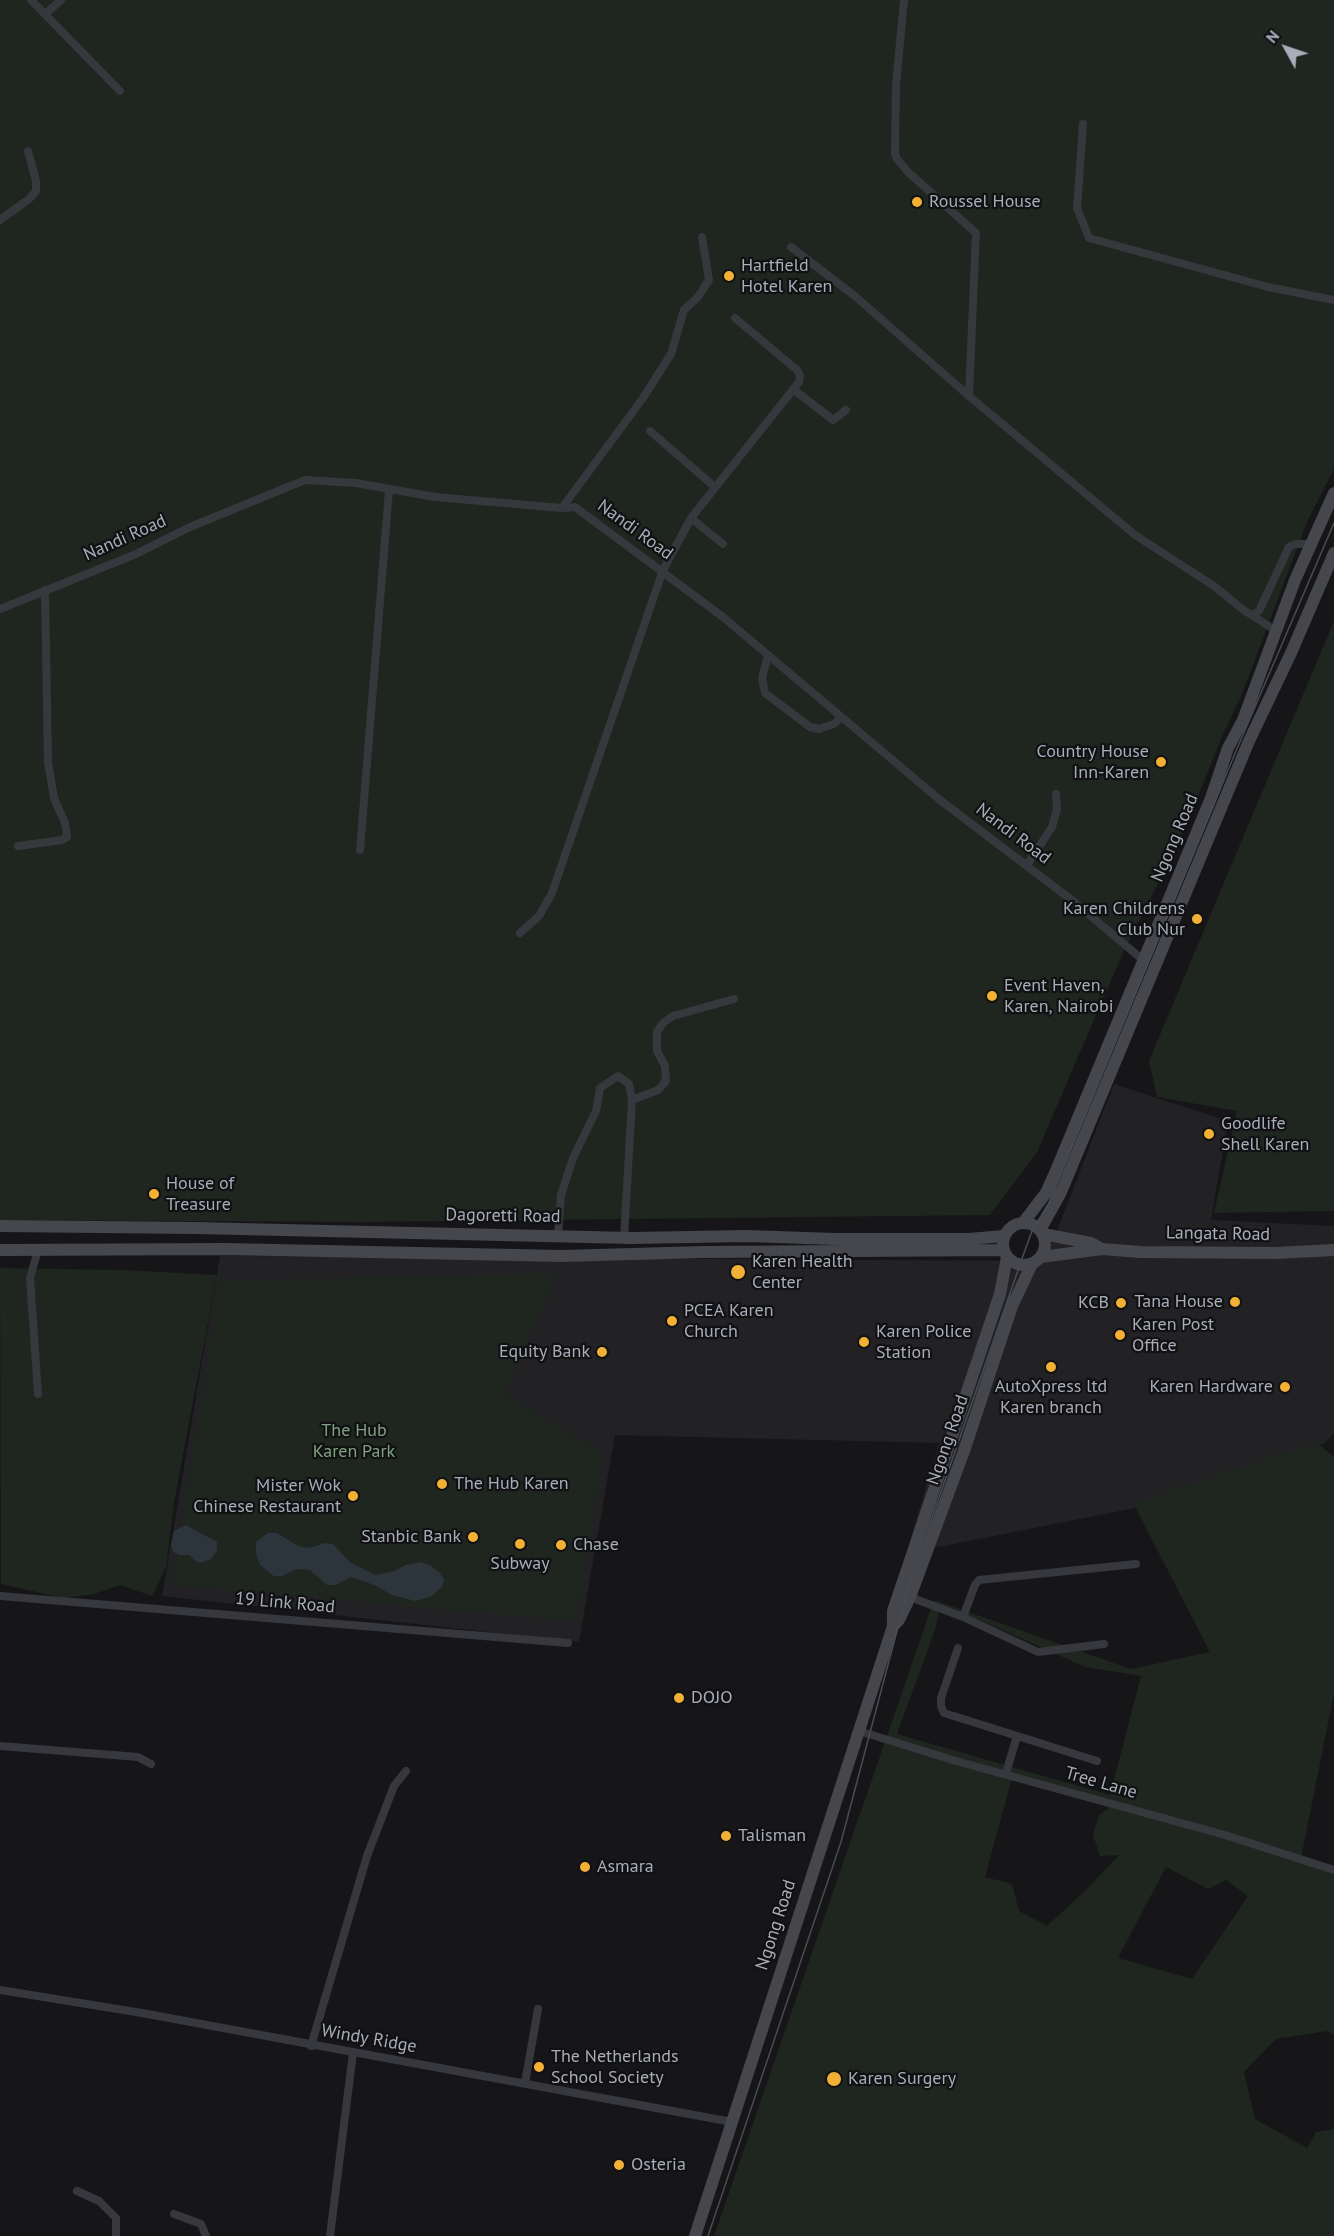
<!DOCTYPE html>
<style>
body{margin:0}
#map{position:relative;width:1334px;height:2236px;overflow:hidden;background:#161618;font-family:"PT Sans",sans-serif}
canvas{display:block}
.north{position:absolute;left:1256px;top:18px;width:60px;height:60px;-webkit-text-stroke:4px #111113;paint-order:stroke;rotate:310deg;font-size:16px;font-weight:700;line-height:24px;text-align:center;color:#a8adb8}
.north::after{content:'';display:block;margin:auto;width:21px;height:27px;background:#a8adb8;clip-path:polygon(50% 0,100% 100%,50% 72%,0 100%)}
</style>
<div id="map">
<canvas width="1334" height="2236"></canvas>
<div class="north">N</div>
</div>
<script>
const ctx = document.querySelector('canvas').getContext('2d');
ctx.lineJoin = 'round';
function fill(path, color) { ctx.fillStyle = color; ctx.fill(path, 'evenodd'); }
const toPath = rows => new Path2D(rows.map(r => 'M' + r).join(''));
function trace(path, color, width, dash) { ctx.strokeStyle = color; ctx.lineWidth = width; ctx.lineCap = dash ? 'butt' : 'round'; ctx.setLineDash(dash || []); ctx.stroke(path); }
function label(font, color, halo, rows, align = 'center') {
  ctx.font = font + ' "PT Sans",sans-serif'; ctx.lineWidth = 4.5; ctx.setLineDash([]); ctx.textBaseline = 'middle'; ctx.strokeStyle = halo; ctx.fillStyle = color; for (const [text, x, y, turn = 0] of rows) {
    ctx.save(); ctx.translate(x, y); ctx.rotate((+turn || 0) * Math.PI / 180); ctx.textAlign = isNaN(turn) ? turn : align; if (halo) ctx.strokeText(text, 0, 0); ctx.fillText(text, 0, 0); ctx.restore();
  }
}
const built = toPath([
 [1114,1084,1228,1121,1211,1220,1334,1226,1334,1433,1326,1442,1312,1449,1145,1506,938,1547,909,1544,939,1443,615,1435,579,1642,162,1596,220,1256,1045,1261]
]);
const green = toPath([
 [0,0,1334,0,1334,469,1307,522,1242,694,1221,739,1199,794,1175,850,1122,955,1037,1152,990,1215,363,1222,0,1220],
 [1334,621,1334,1211,1214,1213,1237,1111,1157,1097,1149,1061],
 [0,1268,123,1270,217,1275,174,1503,166,1568,152,1596,120,1585,94,1594,64,1598,1,1584],
 [557,1273,505,1394,603,1454,577,1621,171,1585,220,1281],
 [1316,1442,1334,1457,1334,1694,1301,1858,1334,1872,1334,2035,1327,2031,1276,2039,1244,2072,1255,2119,1307,2148,1316,2132,1334,2129,1334,2236,714,2236,934,1600,1131,1669,1210,1652,1133,1503],
 [940,1606,994,1626,1085,1667,1141,1676,1110,1795,897,1734,936,1627],
 [1012,1778,1118,1802,1099,1815,1093,1835,1100,1856,1119,1855,1085,1891,1047,1926,1019,1911,1012,1884,985,1877],
 [1166,1867,1208,1889,1226,1880,1248,1896,1192,1979,1118,1958]
]);
const water = toPath([
 [186,1525,217,1542,217,1550,211,1559,200,1563,194,1560,190,1555,179,1555,173,1552,171,1545,174,1531],
 [268,1533,277,1533,298,1546,310,1548,324,1543,333,1544,351,1563,375,1575,395,1571,405,1565,421,1562,430,1565,440,1573,444,1580,442,1587,430,1597,415,1601,392,1595,374,1585,351,1577,335,1585,327,1585,310,1570,297,1569,282,1576,274,1576,260,1565,256,1553,256,1542]
]);
const minor = toPath([
 [31,0,120,91],
 [904,0,896,85,895,154,897,159,908,172,976,233,969,396],
 [45,14,61,0],
 [1083,124,1077,208,1089,238,1268,287,1334,300],
 [0,220,29,199,36,191,36,181,28,151],
 [791,247,856,297,969,396,1135,535,1214,586,1246,612,1252,615,1259,611,1289,547,1295,544,1311,544],
 [793,389,833,420,846,410],
 [650,431,715,487],
 [562,508,643,398,671,354,684,310,698,297,709,280,702,237],
 [691,518,723,544],
 [0,609,136,554,190,527,305,480,356,483,435,497,562,508,575,507,723,617,940,800,1073,901,1143,960],
 [1252,615,1276,631],
 [768,655,762,678,765,693,810,727,819,729,834,724,841,717],
 [18,846,62,840,67,837,65,823,54,798,48,762,45,590],
 [360,850,389,490],
 [1027,865,1052,827,1057,809,1056,794],
 [520,933,539,916,552,893,663,570,691,518,799,382,800,375,797,370,735,318],
 [632,1100,658,1090,666,1081,665,1066,657,1051,657,1032,663,1023,673,1016,734,999],
 [558,1235,561,1195,573,1158,596,1111,600,1088,618,1076,629,1084,632,1100,624,1238],
 [38,1250,30,1278,38,1394],
 [0,1596,568,1643],
 [910,1597,963,1617,1038,1652,1104,1644],
 [963,1617,975,1585,979,1580,1136,1564],
 [958,1648,941,1698,941,1706,944,1713,1097,1761],
 [859,1731,956,1761,1225,1835,1334,1870],
 [0,1746,138,1757,151,1764],
 [1006,1773,1017,1736],
 [0,1990,142,2013,732,2122],
 [311,2046,367,1856,394,1786,406,1771],
 [525,2083,538,2009],
 [77,2191,99,2201,116,2218,116,2236],
 [174,2214,201,2224,206,2236],
 [330,2236,353,2053]
]);
const secondary = toPath([
 '1003 1244a21 21 0 1 1 42 0a21 21 0 1 1-42 0Z',
 [1023,1223,1046,1193,1055,1173,1211,798,1228,748,1243,720,1295,580,1334,493],
 [0,1226,196,1228,632,1238,747,1236,835,1239,969,1239,1004,1236],
 [1040,1230,1061,1192,1249,741,1291,653,1334,553],
 [1043,1234,1091,1243,1102,1249],
 [0,1250,226,1249,562,1256,703,1252,1004,1250],
 [1041,1257,1102,1249,1141,1252,1276,1253,1334,1250],
 [893,1626,899,1620,910,1597,964,1451,1012,1306,1032,1264],
 [695,2236,893,1626,893,1611,1000,1294,1007,1257]
]);
const tram = toPath([
 [708,2236,841,1842,911,1578,1024,1253,1032,1231,1049,1203,1236,751,1334,523]
]);
const markers = [
 [917,202,6,"#f2b134"],
 [729,276,6,"#f2b134"],
 [1161,762,6,"#f2b134"],
 [1197,919,6,"#f2b134"],
 [992,996,6,"#f2b134"],
 [1209,1134,6,"#f2b134"],
 [154,1194,6,"#f2b134"],
 [738,1272,8,"#f2b134"],
 [1235,1302,6,"#f2b134"],
 [1121,1303,6,"#f2b134"],
 [672,1321,6,"#f2b134"],
 [1120,1335,6,"#f2b134"],
 [864,1342,6,"#f2b134"],
 [602,1352,6,"#f2b134"],
 [1051,1367,6,"#f2b134"],
 [1285,1387,6,"#f2b134"],
 [442,1484,6,"#f2b134"],
 [353,1496,6,"#f2b134"],
 [473,1537,6,"#f2b134"],
 [520,1544,6,"#f2b134"],
 [561,1545,6,"#f2b134"],
 [679,1698,6,"#f2b134"],
 [726,1836,6,"#f2b134"],
 [585,1867,6,"#f2b134"],
 [539,2067,6,"#f2b134"],
 [834,2079,8,"#f2b134"],
 [619,2165,6,"#f2b134"]
];
const poiNames = [
 ["Roussel House",929,202],
 ["Hartfield",741,266],
 ["Hotel Karen",741,287],
 ["Country House",1149,752,"right"],
 ["Inn-Karen",1149,773,"right"],
 ["Karen Childrens",1185,909,"right"],
 ["Club Nur",1185,930,"right"],
 ["Event Haven,",1004,986],
 ["Karen, Nairobi",1004,1007],
 ["Goodlife",1221,1124],
 ["Shell Karen",1221,1145],
 ["House of",166,1184],
 ["Treasure",166,1205],
 ["Karen Health",752,1262],
 ["Center",752,1283],
 ["Tana House",1223,1302,"right"],
 ["KCB",1109,1303,"right"],
 ["PCEA Karen",684,1311],
 ["Church",684,1332],
 ["Karen Post",1132,1325],
 ["Office",1132,1346],
 ["Karen Police",876,1332],
 ["Station",876,1353],
 ["Equity Bank",590,1352,"right"],
 ["AutoXpress ltd",1051,1387,"center"],
 ["Karen branch",1051,1408,"center"],
 ["Karen Hardware",1273,1387,"right"],
 ["The Hub Karen",454,1484],
 ["Mister Wok",341,1486,"right"],
 ["Chinese Restaurant",341,1507,"right"],
 ["Stanbic Bank",461,1537,"right"],
 ["Chase",573,1545],
 ["Subway",520,1564,"center"],
 ["DOJO",691,1698],
 ["Talisman",738,1836],
 ["Asmara",597,1867],
 ["The Netherlands",551,2057],
 ["School Society",551,2078],
 ["Karen Surgery",848,2079],
 ["Osteria",631,2165]
];
const streetNames = [
 ["Nandi Road",635,530,36],
 ["Nandi Road",125,538,-24],
 ["Nandi Road",1013,834,37],
 ["Ngong Road",1175,838,-67],
 ["Dagoretti Road",503,1216,1],
 ["Langata Road",1218,1234,1],
 ["Ngong Road",948,1440,-71],
 ["19 Link Road",285,1603,5],
 ["Tree Lane",1101,1783,16],
 ["Ngong Road",776,1925,-72],
 ["Windy Ridge",369,2039,10]
];
const parkNames = [
 ["The Hub",354,1431],
 ["Karen Park",354,1452]
];
fill(built, '#222225');
fill(green, '#1e261f');
fill(water, '#2c353c');
trace(minor, '#37383d', 8);
trace(secondary, '#45474d', 12);
trace(tram, '#4a4c52', 1.5);
for (const [x, y, r, color] of markers) { const dot = new Path2D(); dot.arc(x, y, r, 0, 2 * Math.PI); ctx.fillStyle = color; ctx.fill(dot); trace(dot, '#111113', 2); }
label('18px', '#a8adb8', '#111113', poiNames, 'left');
label('18px', '#a8adb8', '#111113', streetNames);
label('18px', '#7fa381', '#111113', parkNames);
</script>
